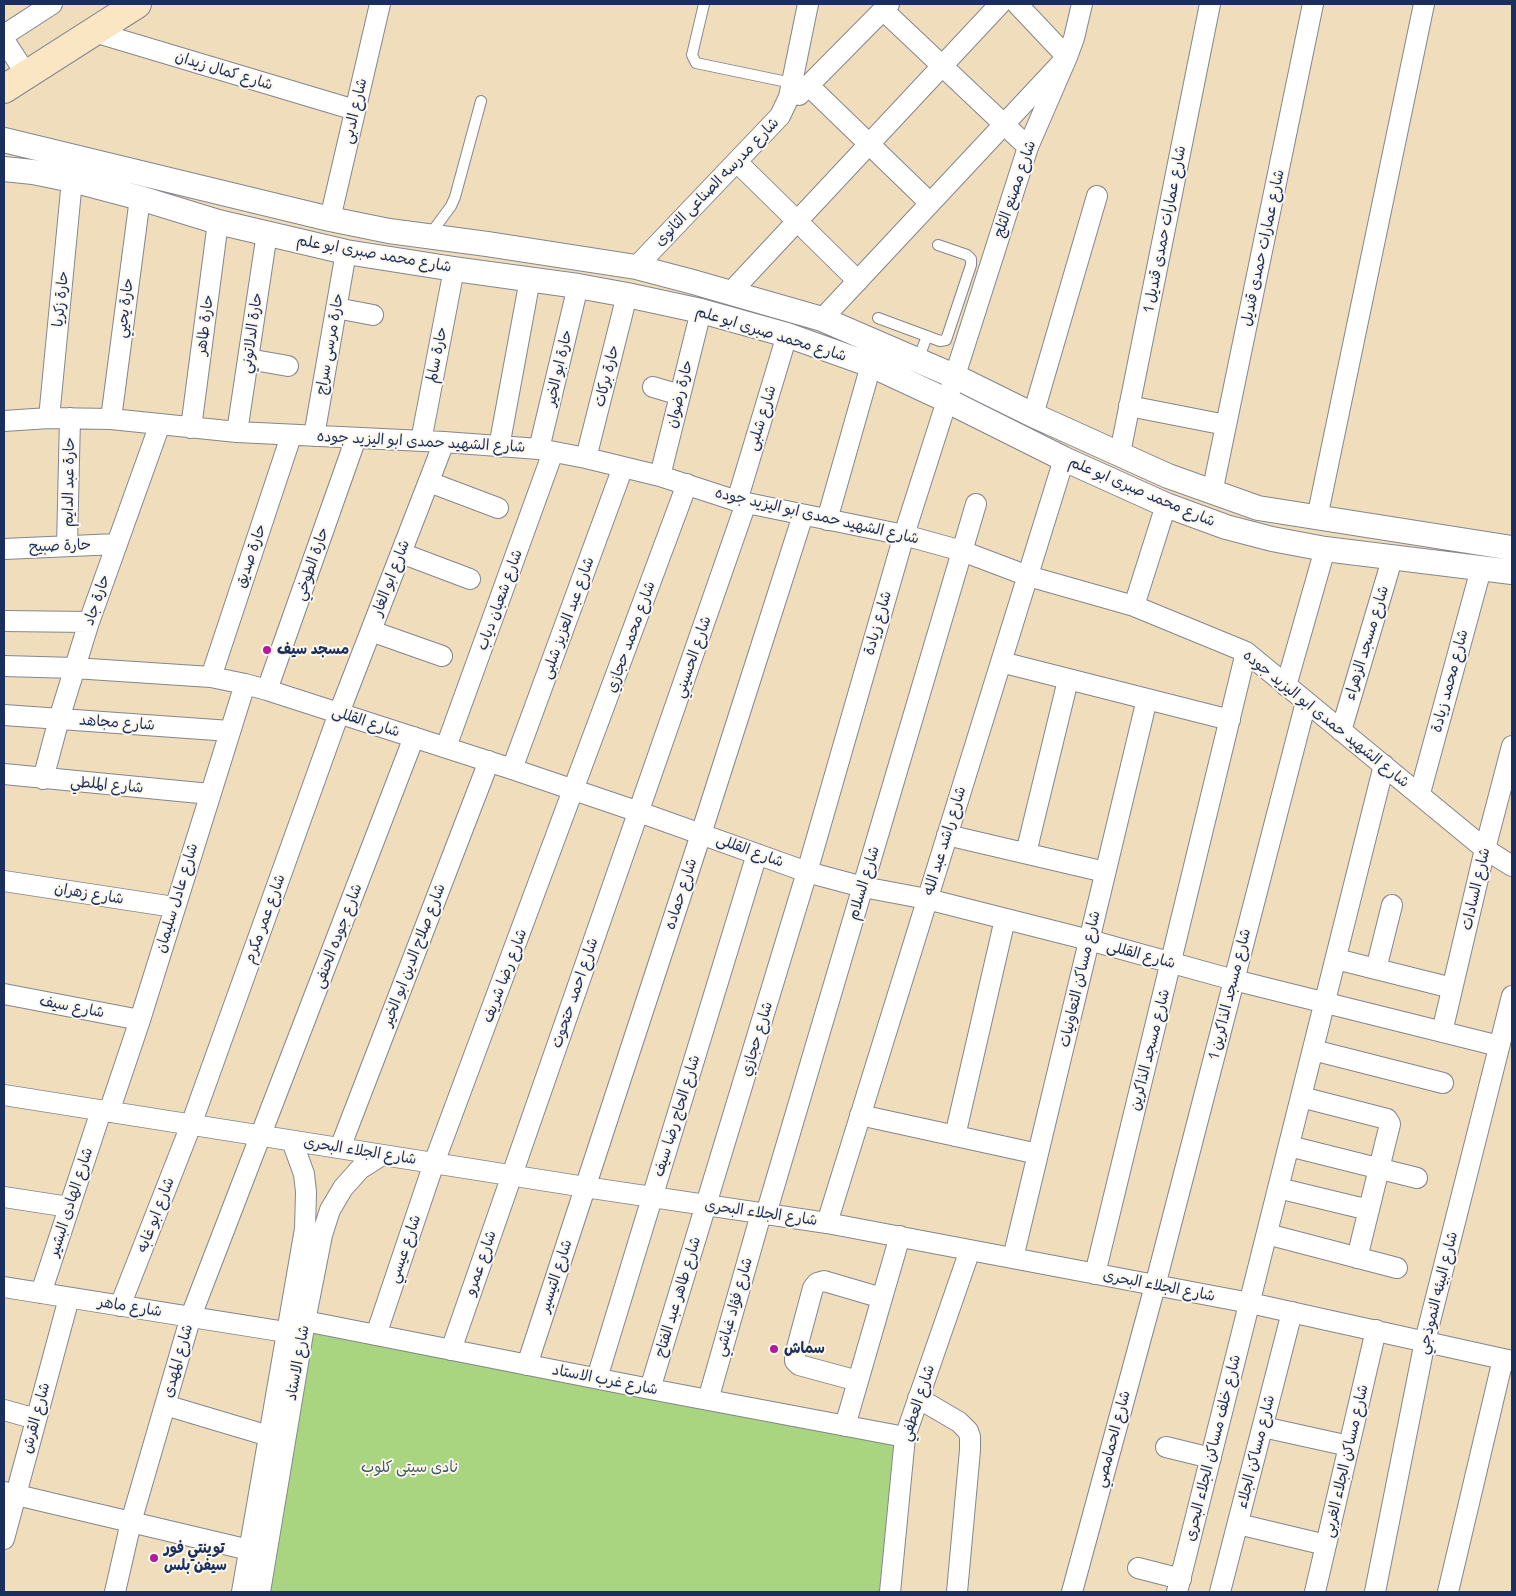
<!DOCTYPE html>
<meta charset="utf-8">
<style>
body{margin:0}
#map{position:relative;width:1516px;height:1596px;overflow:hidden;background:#efddbc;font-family:Delius,sans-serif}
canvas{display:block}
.frame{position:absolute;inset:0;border:5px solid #1b2f5e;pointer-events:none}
</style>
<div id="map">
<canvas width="1516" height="1596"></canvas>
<div class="frame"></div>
</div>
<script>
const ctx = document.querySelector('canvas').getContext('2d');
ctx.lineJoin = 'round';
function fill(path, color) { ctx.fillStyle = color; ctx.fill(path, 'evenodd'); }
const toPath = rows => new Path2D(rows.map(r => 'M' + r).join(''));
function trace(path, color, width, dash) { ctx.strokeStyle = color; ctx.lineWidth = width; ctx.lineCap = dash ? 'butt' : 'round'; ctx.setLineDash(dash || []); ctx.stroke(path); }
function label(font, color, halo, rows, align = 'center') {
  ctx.font = font + ' Delius,"Playpen Sans Arabic",sans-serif'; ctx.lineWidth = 4; ctx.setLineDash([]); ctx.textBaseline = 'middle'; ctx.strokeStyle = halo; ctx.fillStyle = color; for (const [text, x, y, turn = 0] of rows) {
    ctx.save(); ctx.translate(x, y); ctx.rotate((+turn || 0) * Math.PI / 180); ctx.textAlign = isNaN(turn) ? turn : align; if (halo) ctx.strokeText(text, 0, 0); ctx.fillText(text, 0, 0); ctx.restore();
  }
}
const green = toPath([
 [305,1321,905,1437,890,1592,250,1592]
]);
const service = toPath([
 [704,4,692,55,696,63,792,83],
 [429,236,451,206,455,197,481,101],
 [878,318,940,341,946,340,971,265,971,259,967,255,938,245],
 [918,360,927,336]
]);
const minor = toPath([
 [883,10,1028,147],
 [94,32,355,110],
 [4,35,52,4],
 [4,40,26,74],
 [808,85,930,203],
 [799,95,889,4],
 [737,162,858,281],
 [330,219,380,4],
 [636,267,780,116,789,97,808,4],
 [730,293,1000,4],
 [336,308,373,315],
 [822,319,1067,57,1017,4],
 [248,359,288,366],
 [653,387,680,395],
 [1129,406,1226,425],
 [1033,415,1097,196],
 [49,418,72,180],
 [111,419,140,198],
 [4,421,49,418,111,419,237,432,444,442,539,449,586,458,660,476,737,501,904,535,962,551,1028,576,1134,606,1246,652,1485,849,1512,866],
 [191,428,218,222],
 [237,432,267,233],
 [314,436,346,252],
 [421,441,454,269],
 [499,447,530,279],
 [539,449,578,286],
 [1120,453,1210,4],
 [586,458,627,295],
 [660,476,701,311],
 [429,482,498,508],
 [1212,493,1313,4],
 [737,501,787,335],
 [1317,518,1424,4],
 [827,520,871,365],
 [67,546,70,418],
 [4,549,117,544],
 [401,553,470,579],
 [1134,606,1166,505],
 [4,621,89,622],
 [371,631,442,656],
 [1001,662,1230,720],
 [4,666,74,668,211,677,245,684,267,690,512,769,639,812,807,872,863,887,927,899,1089,940,1234,980,1499,1046],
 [211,677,291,436],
 [1286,686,1325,549],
 [267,690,356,438],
 [4,715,230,731],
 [1341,731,1393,556],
 [446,747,553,452],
 [512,769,623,467],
 [4,774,210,794],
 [43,779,59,719,89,622,160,424],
 [1420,793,1481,569],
 [947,835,1105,872],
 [1026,853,1068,680],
 [4,881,174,907],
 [1336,959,1452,988],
 [1376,969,1392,905],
 [4,994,140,1020],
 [1442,1032,1485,849,1512,746],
 [1313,1050,1443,1083],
 [4,1095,585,1187,827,1223,1250,1303,1512,1361],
 [1301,1097,1387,1119,1390,1124,1357,1258],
 [109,1112,140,1020,245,684],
 [860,1115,1038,1154],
 [955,1136,1005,919],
 [1289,1146,1417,1178],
 [340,1148,489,761],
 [1278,1188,1369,1210],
 [4,1197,69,1207],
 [766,1214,976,504],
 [827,1223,1064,459],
 [1267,1234,1397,1268],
 [1013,1258,1147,699],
 [1095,1274,1246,652],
 [4,1287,286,1332],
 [41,1293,101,1111],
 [120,1306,191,1125,339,713,444,442],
 [305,1321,650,1389,905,1437],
 [376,1335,434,1163,687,484],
 [451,1350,746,503],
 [527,1365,701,834,803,515],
 [597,1378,757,854],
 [858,1381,799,1365,795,1361,795,1355,813,1288,817,1283,824,1281,882,1298],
 [650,1389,807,872,904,535,1028,147,1067,57,1074,38,1082,4],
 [918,1398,959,1422,968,1431,970,1437,970,1450,957,1592],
 [708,1400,761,1214],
 [165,1405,269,1436],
 [4,1410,36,1419],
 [845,1426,900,1236],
 [1263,1427,1349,1446],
 [1166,1447,1211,1458],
 [4,1492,262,1553],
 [1238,1524,1326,1545],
 [4,1539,69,1298],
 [1138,1568,1181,1579],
 [115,1592,131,1522,191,1316,414,737],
 [242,1592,305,1229,306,1192,304,1174,292,1141],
 [260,1592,305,1321,322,1235,330,1210,343,1188,360,1169,382,1155],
 [890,1592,905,1437,970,1250],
 [1072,1592,1155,1286,1306,702],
 [1177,1592,1384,765],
 [1220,1592,1292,1312],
 [1315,1592,1376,1330],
 [1375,1592,1425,1341,1512,996],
 [1448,1592,1503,1359]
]);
const tertiary = toPath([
 [4,140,330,219,389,231,487,244,636,267,693,282,822,319,954,376,1033,415,1168,476,1258,508,1512,548],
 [4,169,33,172,72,180,140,198,218,222,346,252,454,269,578,286,627,295,701,311,787,335,871,365,946,400,1064,459,1166,505,1226,527,1272,539,1325,549,1512,572]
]);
const secondary = toPath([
 [4,89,137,4]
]);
const markers = [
 [267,650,5,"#b5179e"],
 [774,1349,5,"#b5179e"],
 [154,1558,5,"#b5179e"]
];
const streetNames = [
 ["شارع كمال زيدان",224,71,17],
 ["شارع الدبى",355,111,-77],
 ["شارع مدرسه الصناعى الثانوى",717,182,-46],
 ["شارع مصنع الثلج",1015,189,-71],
 ["شارع عمارات حمدى قنديل 1",1165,229,-79],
 ["شارع عمارات حمدى قنديل",1263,248,-78],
 ["شارع محمد صبرى ابو علم",374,254,10],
 ["حارة زكريا",61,299,-84],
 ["حارة يحيي",125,308,-83],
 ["حارة طاهر",205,325,-83],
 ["حارة الدلاتوني",252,333,-82],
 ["شارع محمد صبرى ابو علم",771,334,17],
 ["حارة مرسى سراج",330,344,-80],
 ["حارة سالم",437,355,-79],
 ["حارة ابو الخير",559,368,-77],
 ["حارة بركات",607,376,-76],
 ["حارة رضوان",680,394,-76],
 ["شارع شلبى",762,418,-73],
 ["شارع الشهيد حمدى ابو اليزيد جوده",421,442,3],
 ["حارة عبد الدايم",69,482,-89],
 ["شارع محمد صبرى ابو علم",1142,492,23],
 ["شارع الشهيد حمدى ابو اليزيد جوده",817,516,13],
 ["حارة صبيح",60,546,-2],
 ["حارة صديق",251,556,-71],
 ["حارة الطوخي",312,564,-71],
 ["شارع ابو الغار",391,578,-69],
 ["حارة جاد",97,600,-71],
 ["شارع شعبان دياب",500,600,-70],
 ["شارع عبد العزيز شلبى",568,618,-70],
 ["شارع زيادة",878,623,-74],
 ["شارع محمد حجازي",631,637,-70],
 ["شارع مسجد الزهراء",1367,643,-73],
 ["شارع الحسيني",693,657,-71],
 ["شارع محمد زيادة",1450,681,-75],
 ["شارع الشهيد حمدى ابو اليزيد جوده",1326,719,39],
 ["شارع القللى",366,722,18],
 ["شارع مجاهد",117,723,4],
 ["شارع الملطي",107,785,5],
 ["شارع راشد عبد الله",945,841,-73],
 ["شارع القللى",750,851,20],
 ["شارع السلام",864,883,-73],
 ["شارع السادات",1476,889,-77],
 ["شارع زهران",89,894,9],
 ["شارع حماده",681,894,-72],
 ["شارع عادل سليمان",177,898,-73],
 ["شارع عمر مكرم",265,919,-70],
 ["شارع جوده الحنفى",338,936,-69],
 ["شارع صلاح الدين ابو الخير",414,955,-69],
 ["شارع القللى",1141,955,15],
 ["شارع رضا شريف",505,976,-69],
 ["شارع مساكن التعاونيات",1080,979,-77],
 ["شارع احمد حتحوت",575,993,-71],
 ["شارع مسجد الذاكرين 1",1230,994,-76],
 ["شارع سيف",72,1007,11],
 ["شارع حجازي",757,1039,-73],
 ["شارع مسجد الذاكرين",1150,1050,-76],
 ["شارع الحاج رضا سيف",677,1116,-73],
 ["شارع الجلاء البحرى",360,1151,9],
 ["شارع الهادى البشير",71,1202,-72],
 ["شارع الجلاء البحرى",761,1213,8],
 ["شارع ابو غابه",156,1215,-69],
 ["شارع عيسي",405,1249,-71],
 ["شارع عمرو",481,1263,-71],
 ["شارع التيسير",556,1276,-72],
 ["شارع الجلاء البحرى",1159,1286,11],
 ["شارع البيئه النموذجي",1438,1293,-76],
 ["شارع طاهر عبد الفتاح",678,1297,-73],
 ["شارع ماهر",130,1307,9],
 ["شارع فؤاد غباشي",734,1307,-74],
 ["شارع المهدى",178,1361,-74],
 ["شارع الاستاد",298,1363,-80],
 ["شارع غرب الاستاد",605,1380,11],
 ["شارع العطفي",918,1403,-72],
 ["شارع القرش",36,1418,-75],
 ["شارع الحمامصي",1113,1439,-75],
 ["شارع خلف مساكن الجلاء البحرى",1213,1448,-76],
 ["شارع مساكن الجلاء",1256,1452,-76],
 ["شارع مساكن الجلاء الغربى",1346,1461,-77]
];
const poiNames = [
 ["مسجد سيف",277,650],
 ["سماش",784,1349],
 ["توينتي فور",164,1549],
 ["سيفن بلس",164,1566]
];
const parkNames = [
 ["نادى سيتى كلوب",410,1468]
];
fill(green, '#a9d480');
trace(service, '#85868d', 12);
trace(minor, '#85868d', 22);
trace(tertiary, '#85868d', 26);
trace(secondary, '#85868d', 30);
trace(service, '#fff', 10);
trace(minor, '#fff', 20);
trace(tertiary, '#fff', 24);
trace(secondary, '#fbe6c4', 28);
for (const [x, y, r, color] of markers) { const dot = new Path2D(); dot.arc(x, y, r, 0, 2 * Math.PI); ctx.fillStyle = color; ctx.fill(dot); trace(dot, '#fbf7ec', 2); }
label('15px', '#1b2f5e', '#fbf7ec', streetNames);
label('bold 15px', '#1b2f5e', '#fbf7ec', poiNames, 'left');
label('15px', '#3e5866', '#fbf7ec', parkNames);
</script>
